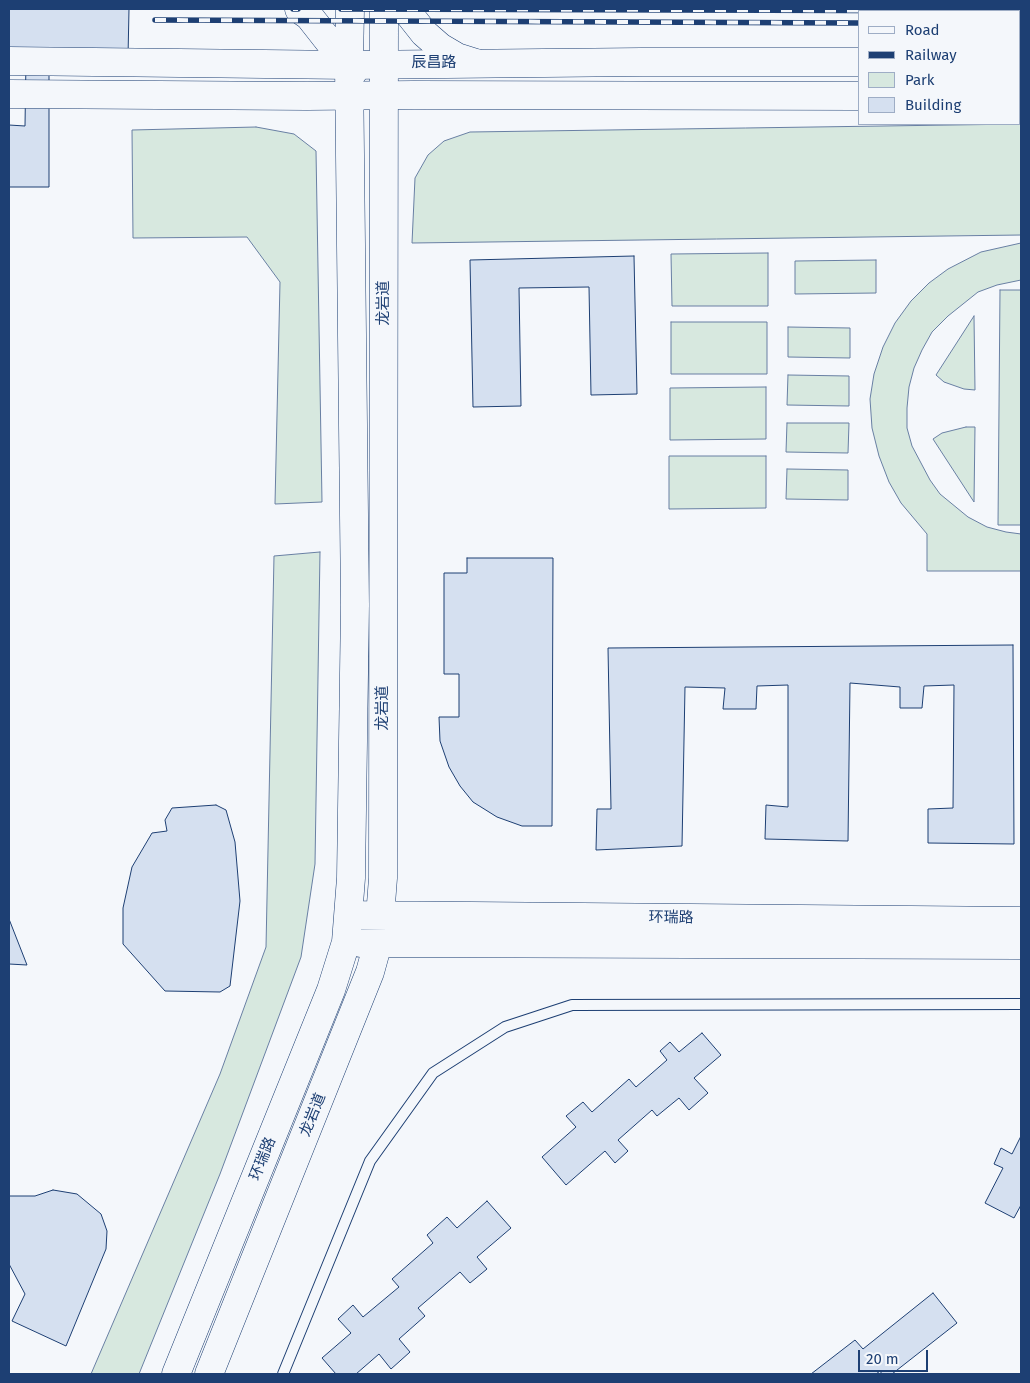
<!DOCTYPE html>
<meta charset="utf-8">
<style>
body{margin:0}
#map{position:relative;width:1030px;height:1383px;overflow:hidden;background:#f4f7fb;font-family:"Fira Sans",sans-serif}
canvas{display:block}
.frame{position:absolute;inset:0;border:10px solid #1d3f73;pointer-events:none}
.legend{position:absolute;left:858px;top:10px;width:162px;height:115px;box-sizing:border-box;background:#f4f7fb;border:1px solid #9eadc5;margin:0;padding:6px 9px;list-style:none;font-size:15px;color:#1d3f73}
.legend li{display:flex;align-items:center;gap:10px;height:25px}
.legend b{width:25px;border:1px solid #9eadc5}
.scale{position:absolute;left:858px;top:1350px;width:70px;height:22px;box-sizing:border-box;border:2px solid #1d3f73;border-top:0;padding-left:6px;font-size:15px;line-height:18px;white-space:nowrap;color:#1d3f73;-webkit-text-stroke:4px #f4f7fb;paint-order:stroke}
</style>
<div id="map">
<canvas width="1030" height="1383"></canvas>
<div class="frame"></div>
<ul class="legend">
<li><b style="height:6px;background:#f4f7fb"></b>Road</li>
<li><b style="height:6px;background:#1d3f73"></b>Railway</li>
<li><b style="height:14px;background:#d7e8df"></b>Park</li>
<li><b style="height:14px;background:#d5e0f0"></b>Building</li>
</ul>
<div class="scale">20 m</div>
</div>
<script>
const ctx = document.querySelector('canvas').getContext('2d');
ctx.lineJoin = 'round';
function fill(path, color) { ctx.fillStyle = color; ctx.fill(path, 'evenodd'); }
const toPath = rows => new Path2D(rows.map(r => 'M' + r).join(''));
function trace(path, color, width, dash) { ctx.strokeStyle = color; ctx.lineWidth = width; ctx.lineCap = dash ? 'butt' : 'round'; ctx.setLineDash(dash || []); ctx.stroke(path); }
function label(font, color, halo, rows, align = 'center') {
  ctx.font = font + ' "Fira Sans","Noto Sans SC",sans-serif'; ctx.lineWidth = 4; ctx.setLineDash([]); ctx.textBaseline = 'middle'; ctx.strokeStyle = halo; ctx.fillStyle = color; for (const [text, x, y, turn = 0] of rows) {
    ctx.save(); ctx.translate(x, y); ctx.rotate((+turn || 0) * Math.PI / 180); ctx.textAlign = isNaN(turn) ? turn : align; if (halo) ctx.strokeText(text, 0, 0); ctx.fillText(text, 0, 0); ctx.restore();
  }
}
const green = toPath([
 [1021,124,1021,235,412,243,415,178,428,155,444,141,470,132,1021,124],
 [256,127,294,134,316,151,322,502,275,504,280,282,247,237,133,238,132,130,256,127],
 [1021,243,1021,280,997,285,978,292,948,316,932,332,922,350,914,368,909,387,907,408,907,428,912,446,930,480,940,494,968,517,987,527,1006,532,1021,534,1021,571,927,571,927,534,901,503,889,482,879,456,872,428,870,399,874,374,883,347,895,323,911,301,929,283,948,269,981,252,1021,243],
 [768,253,768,306,672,306,671,254,768,253],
 [876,260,876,293,795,294,795,261,876,260],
 [1000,290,1021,290,1021,525,998,525,1000,290],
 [974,316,975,390,964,389,944,382,936,375,974,316],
 [671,322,767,322,767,374,671,374,671,322],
 [788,327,850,328,850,358,788,357,788,327],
 [788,375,849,376,849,406,787,405,788,375],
 [766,387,766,439,670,440,670,388,766,387],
 [787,423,849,423,848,453,786,452,787,423],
 [966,427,975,427,974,502,933,439,942,433,966,427],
 [766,456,766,508,669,509,669,456,766,456],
 [787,469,848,470,848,500,786,499,787,469],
 [320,552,315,864,301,957,220,1174,139,1374,91,1374,220,1074,266,947,274,556,320,552]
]);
const building = toPath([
 [9,9,129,9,128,57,49,58,49,187,9,187,9,125,25,126,26,59,9,59,9,9],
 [634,256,637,394,591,395,589,287,519,288,521,406,473,407,470,260,634,256],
 [467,558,553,558,552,826,522,826,497,817,473,802,460,786,449,767,440,741,439,717,459,717,459,674,444,674,444,573,467,573,467,558],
 [1013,645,1014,844,928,843,928,809,953,808,954,685,924,686,922,708,900,708,900,687,850,683,848,841,765,839,766,805,788,807,788,685,757,686,756,709,723,709,725,688,685,687,682,846,596,850,597,809,611,809,608,648,1013,645],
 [216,805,226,810,235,842,240,901,230,986,220,992,165,991,123,944,123,908,132,867,152,833,167,831,165,820,172,808,216,805],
 [9,919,27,965,9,964,9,919],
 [702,1033,721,1055,694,1078,708,1093,689,1110,679,1098,657,1116,652,1110,618,1140,628,1151,615,1163,605,1151,566,1185,542,1157,576,1127,566,1116,583,1102,592,1112,629,1079,636,1087,667,1060,660,1051,670,1042,679,1052,702,1033],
 [1021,1136,1021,1205,1014,1218,985,1203,1003,1168,994,1164,1001,1148,1012,1154,1021,1136],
 [53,1190,77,1194,101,1214,107,1231,106,1249,66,1346,12,1321,25,1294,9,1264,9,1196,35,1196,53,1190],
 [487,1201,511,1228,477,1257,487,1269,470,1283,460,1272,418,1308,425,1316,399,1339,410,1352,391,1369,379,1354,356,1374,336,1374,322,1358,351,1333,338,1319,353,1305,363,1317,399,1287,392,1279,433,1243,427,1235,447,1217,457,1228,487,1201],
 [933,1293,957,1323,892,1374,882,1374,880,1371,876,1374,811,1374,855,1340,863,1349,933,1293]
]);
const lane = toPath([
 [283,1374,370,1161,433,1073,505,1027,572,1005,1021,1004]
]);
const secondary = toPath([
 [299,9,309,16,353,72],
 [405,9,424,33,440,47,457,57,476,63],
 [362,915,1021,921],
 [360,943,1021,945],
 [176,1374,331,990,346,942,351,878,355,605,349,65,350,9],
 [209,1374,370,972,378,943,383,878,384,9]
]);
const primary = toPath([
 [9,61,349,65,642,62,859,62],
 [1019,62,1021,62],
 [9,94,307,96,414,95,859,96],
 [1019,97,1021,97]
]);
const rail = toPath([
 [293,9,298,9],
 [341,9,1021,11],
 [155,20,859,23],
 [1019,24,1021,24]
]);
const streetNames = [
 ["辰昌路",434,63],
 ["龙岩道",384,303,-90],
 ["龙岩道",383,708,-90],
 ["环瑞路",671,918,1],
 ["龙岩道",313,1115,-68],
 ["环瑞路",263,1159,-68]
];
fill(green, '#d7e8df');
trace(green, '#687fa3', 1);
fill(building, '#d5e0f0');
trace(building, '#1d3f73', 1);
trace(lane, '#1d3f73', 12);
trace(secondary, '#1d3f73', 29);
trace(primary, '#1d3f73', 29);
trace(lane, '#f4f7fb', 10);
trace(secondary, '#f4f7fb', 28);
trace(primary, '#f4f7fb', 28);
trace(rail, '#1d3f73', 5.5);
trace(rail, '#f4f7fb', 4, [11]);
label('15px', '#1d3f73', '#f4f7fb', streetNames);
</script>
